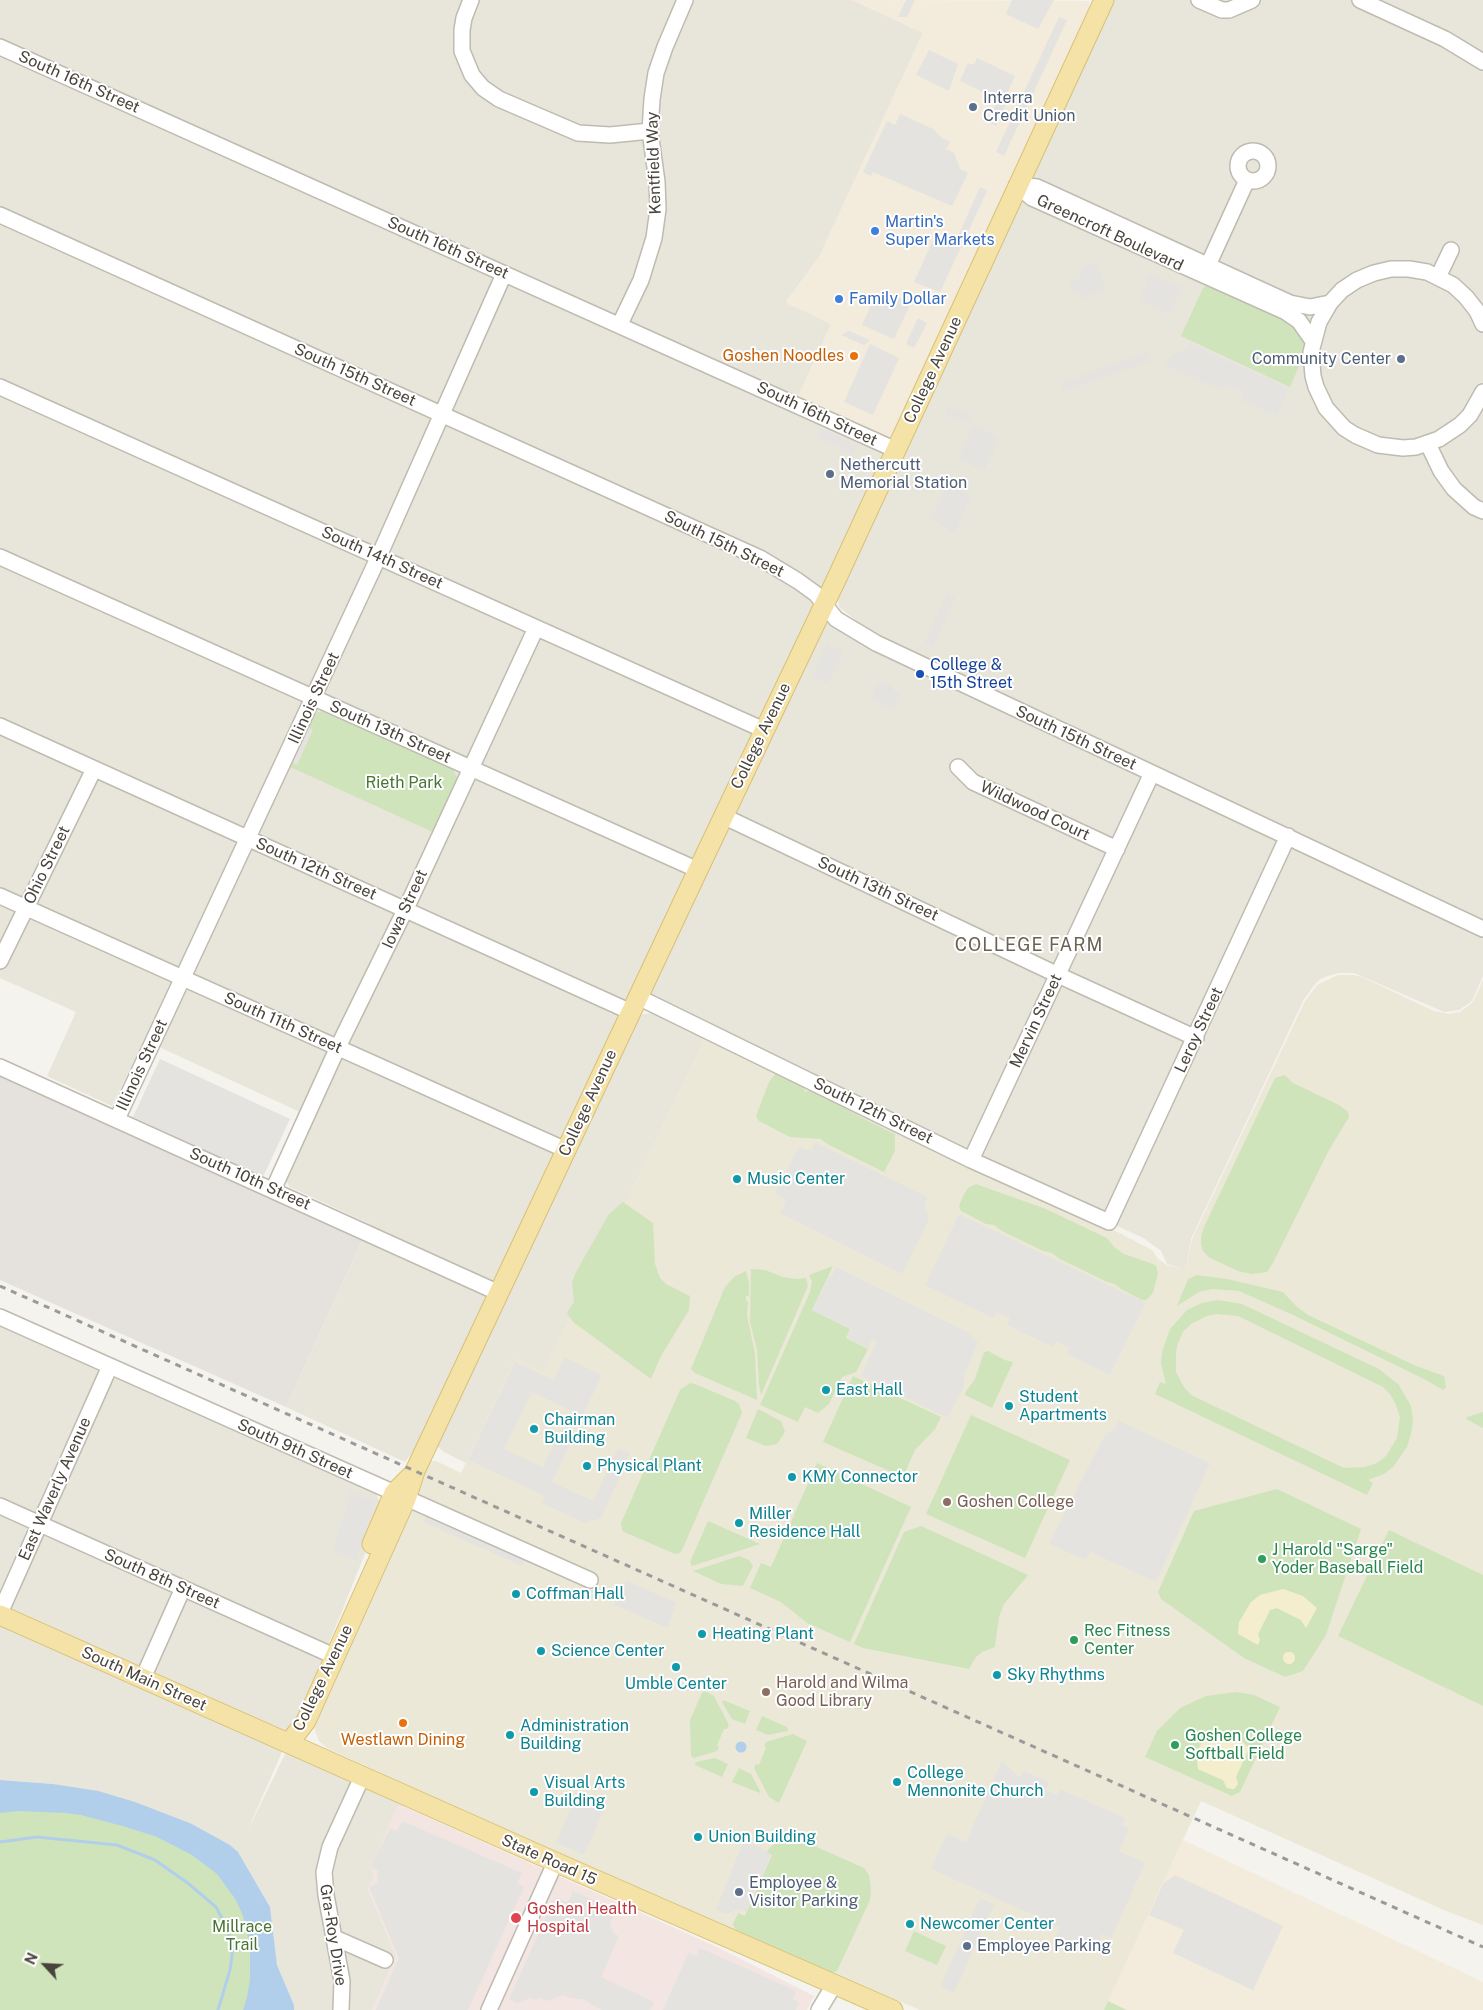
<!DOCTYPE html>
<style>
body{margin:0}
#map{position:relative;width:1483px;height:2010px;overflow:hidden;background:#f5f3ed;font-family:"Public Sans",sans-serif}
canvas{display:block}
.north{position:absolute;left:20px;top:1940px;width:50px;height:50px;-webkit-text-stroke:4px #fff;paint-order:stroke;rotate:295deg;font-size:14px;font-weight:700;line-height:20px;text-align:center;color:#49443b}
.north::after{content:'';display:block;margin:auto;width:18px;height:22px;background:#49443b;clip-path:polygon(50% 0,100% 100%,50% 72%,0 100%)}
</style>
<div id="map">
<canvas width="1483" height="2010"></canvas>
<div class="north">N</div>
</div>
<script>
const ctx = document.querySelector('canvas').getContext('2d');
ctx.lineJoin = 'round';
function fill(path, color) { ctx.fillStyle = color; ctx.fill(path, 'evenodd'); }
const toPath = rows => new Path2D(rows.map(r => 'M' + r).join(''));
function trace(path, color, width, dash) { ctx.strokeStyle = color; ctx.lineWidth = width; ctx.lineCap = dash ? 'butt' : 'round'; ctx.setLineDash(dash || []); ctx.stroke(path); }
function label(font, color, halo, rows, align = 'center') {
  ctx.font = font + ' "Public Sans",sans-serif'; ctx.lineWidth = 4; ctx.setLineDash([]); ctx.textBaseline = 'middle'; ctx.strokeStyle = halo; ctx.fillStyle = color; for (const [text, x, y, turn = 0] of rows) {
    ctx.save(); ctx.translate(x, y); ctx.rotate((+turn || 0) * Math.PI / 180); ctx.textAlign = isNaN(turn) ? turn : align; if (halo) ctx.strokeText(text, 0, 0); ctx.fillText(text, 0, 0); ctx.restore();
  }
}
const residential = toPath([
 [0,0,852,0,923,33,819,257,786,302,831,324,797,399,0,47],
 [1111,0,1483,0,1483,928,901,649,862,625,839,607,838,597],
 [0,50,887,453,414,1450,405,1462,286,1407,370,1224,290,1187,285,1179,313,1118,144,1040,112,1106,47,1076,76,1012,0,978],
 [829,613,1483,929,1483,976,1472,1001,1459,1010,1444,1012,1354,973,1338,973,1322,978,1316,983,1304,999,1191,1239,1186,1270,1167,1264,1161,1251,1145,1239,639,997],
 [651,1013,707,1035,544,1372,515,1359,466,1463,444,1452,437,1446,438,1441,637,1018,643,1014],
 [0,1324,375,1491,383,1509,289,1742,0,1613],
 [0,1615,285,1745,246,1834,289,1746,408,1796,371,1867,374,1877,368,1889,396,1956,372,2010,294,2010,294,2005,277,1965,270,1907,238,1852,230,1845,192,1824,53,1784,0,1780]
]);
const commercial = toPath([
 [852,0,1089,1,1090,12,944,323,934,353,895,435,886,439,797,399,831,324,786,303,819,257,923,33],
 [1183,1840,1483,1982,1483,2010,1127,2010,1108,2001]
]);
const industrial = toPath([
 [0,1067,366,1232,286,1407,0,1280]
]);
const education = toPath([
 [1338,975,1354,975,1362,977,1434,1011,1449,1014,1460,1012,1473,1002,1483,980,1483,1925,1446,1911,1201,1801,1104,2010,920,2010,816,1966,411,1787,327,1748,319,1741,315,1731,314,1723,430,1461,436,1461,461,1473,515,1358,544,1371,707,1035,1108,1227,1152,1250,1158,1259,1167,1265,1186,1270,1192,1239,1305,1001,1317,985]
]);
const medical = toPath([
 [398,1804,717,1947,814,1996,807,2010,372,2010,396,1956,368,1888,374,1877,371,1867]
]);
const green = toPath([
 [1207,285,1285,320,1303,335,1306,350,1290,387,1181,336,1203,288],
 [322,711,453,769,458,780,435,833,286,765,311,715],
 [776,1073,803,1085,805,1092,812,1090,817,1092,866,1120,895,1134,895,1151,884,1172,827,1144,821,1139,790,1137,759,1121,756,1116,769,1082],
 [1285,1075,1293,1083,1339,1105,1348,1112,1349,1117,1329,1150,1273,1263,1267,1272,1252,1274,1238,1271,1210,1258,1203,1251,1201,1245,1201,1237,1204,1227,1275,1078],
 [976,1184,1046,1209,1107,1238,1114,1247,1124,1254,1153,1264,1156,1266,1158,1273,1153,1293,1146,1300,1142,1300,1121,1289,1115,1284,1107,1282,1060,1259,1052,1253,1043,1251,1000,1230,994,1225,986,1224,961,1211,959,1206,963,1196,968,1188],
 [623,1202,653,1223,655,1264,660,1278,666,1284,690,1296,689,1310,661,1356,651,1379,573,1322,567,1313,574,1302,572,1282,576,1272,609,1214],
 [833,1266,812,1310,850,1329,846,1338,868,1349,856,1372,842,1377,829,1404,818,1413,805,1407,798,1422,760,1405,810,1292,812,1281,809,1275],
 [751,1269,765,1270,783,1277,797,1279,806,1278,808,1286,761,1395,759,1386,757,1350,750,1322],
 [746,1271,749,1283,749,1296,746,1296,746,1301,748,1301,747,1315,755,1354,757,1400,695,1373,691,1369,725,1287,734,1277],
 [1197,1275,1227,1279,1283,1292,1296,1306,1308,1315,1416,1366,1444,1376,1446,1387,1443,1390,1426,1380,1291,1314,1239,1291,1212,1289,1199,1292,1177,1306,1188,1279],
 [1218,1300,1242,1304,1379,1369,1399,1385,1411,1406,1413,1421,1411,1434,1407,1447,1393,1467,1384,1474,1368,1480,1373,1483,1367,1495,1155,1394,1160,1382,1166,1384,1161,1364,1162,1352,1170,1329,1187,1310,1202,1303],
 [1217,1314,1238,1316,1383,1387,1390,1394,1396,1405,1400,1417,1397,1438,1386,1456,1377,1463,1365,1467,1344,1468,1191,1395,1184,1387,1176,1372,1176,1352,1178,1343,1183,1332,1191,1324,1207,1316],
 [988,1351,1005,1360,1013,1362,992,1408,965,1395,965,1393,975,1379,984,1352],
 [853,1376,941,1417,935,1429,915,1450,903,1477,823,1442],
 [690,1383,695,1384,735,1401,739,1404,742,1413,682,1550,680,1553,675,1554,624,1532,622,1530,621,1523,680,1390],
 [758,1409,781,1421,785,1432,777,1444,766,1446,746,1438],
 [1483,1412,1483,1428,1466,1419,1467,1417],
 [971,1415,1070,1460,1025,1558,926,1514],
 [817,1463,911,1507,850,1642,807,1623,781,1602,750,1588,761,1563,771,1567],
 [1277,1489,1361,1529,1326,1635,1303,1671,1285,1677,1244,1658,1161,1599,1158,1592,1194,1511],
 [1303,1596,1301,1620,1277,1608,1270,1610,1258,1634,1239,1622],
 [1286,1652,1292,1652,1295,1656,1291,1664,1284,1661,1283,1655],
 [708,1521,760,1544,692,1566,690,1562],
 [921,1526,1028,1575,1004,1604,999,1617,995,1647,982,1652,976,1657,969,1669,863,1648,854,1644,904,1532],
 [1389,1530,1483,1575,1483,1706,1338,1636],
 [739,1556,749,1560,753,1566,743,1586,721,1584,693,1571],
 [705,1691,714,1696,729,1725,727,1729,724,1729,717,1745,719,1747,717,1751,694,1758,691,1756,690,1720,702,1693],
 [1236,1692,1254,1695,1280,1707,1240,1792,1232,1796,1145,1757,1157,1731,1180,1708,1206,1696],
 [1231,1734,1239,1738,1249,1748,1236,1777,1238,1784,1234,1789,1228,1788,1223,1780,1198,1769,1197,1759,1199,1747,1205,1739],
 [859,1696,870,1700,872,1704,869,1708,866,1710,853,1708,853,1699],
 [723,1700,750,1711,745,1724,732,1719,722,1702],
 [762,1716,787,1727,788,1731,768,1735,756,1730],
 [793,1734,807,1741,779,1803,769,1797,754,1768,756,1764,759,1765,766,1748,764,1746,766,1742],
 [715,1758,728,1764,722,1777,695,1765,696,1762],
 [739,1768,751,1774,760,1791,760,1793,732,1782],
 [0,1805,102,1806,223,1860,262,1930,252,2010,0,2010],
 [792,1836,864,1868,869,1875,871,1890,870,1900,837,1971,835,1972,831,1972,736,1930,734,1927,733,1924,738,1913,745,1916,772,1855,766,1852,776,1842,785,1837],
 [914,1931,946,1946,937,1965,905,1951],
 [1108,2001,1127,2010,1104,2010]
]);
const sand = toPath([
 [1283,1589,1303,1596,1317,1608,1306,1628,1301,1620,1277,1608,1270,1610,1258,1634,1260,1640,1258,1645,1238,1634,1239,1622,1251,1602,1260,1595],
 '1283 1658a6 6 0 1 1 12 0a6 6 0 1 1-12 0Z',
 [1223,1732,1235,1736,1249,1748,1236,1777,1238,1784,1234,1789,1227,1788,1223,1780,1198,1769,1197,1755,1202,1743,1209,1736]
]);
const parking = toPath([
 [906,0,915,0,907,17,898,17],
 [1012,0,1054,0,1038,29,1006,14],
 [1059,17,1067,20,1004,156,996,152],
 [929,50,958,64,949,91,916,75],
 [977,58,1015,76,1003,102,960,81,968,63,974,65],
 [997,102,1005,105,996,126,988,122],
 [900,114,933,129,942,138,950,142,946,149,954,153,960,169,968,173,952,206,873,172,871,176,863,172,887,121,895,125],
 [980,187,987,191,940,292,914,282,936,234,955,243],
 [1096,263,1106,290,1082,298,1080,293,1073,292,1070,282,1080,278,1082,273,1081,268],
 [1149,273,1182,288,1170,314,1140,301],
 [889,293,911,303,894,339,862,325,873,301,880,304,886,300],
 [918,318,927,323,914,348,906,344],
 [849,331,870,340,864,345,841,335],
 [1189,343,1289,389,1277,416,1241,400,1244,394,1226,385,1223,391,1164,365,1167,359,1186,349],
 [870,344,899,358,873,415,844,402],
 [1147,352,1150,361,1064,391,1061,383],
 [949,406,971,416,967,424,945,414],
 [973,425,999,438,984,471,958,459],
 [820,428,857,445,853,454,816,437],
 [948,482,972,496,954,534,931,518],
 [947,593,955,597,933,646,925,642],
 [827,644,843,652,828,684,812,676],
 [879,680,890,685,894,691,902,694,894,710,870,699],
 [301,724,313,730,297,765,285,759],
 [160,1059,290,1119,263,1177,133,1117],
 [815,1142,927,1197,924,1204,929,1219,902,1274,780,1213,786,1201,775,1193,799,1147,811,1151],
 [959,1214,1146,1303,1110,1375,1067,1354,1070,1348,1056,1341,1053,1347,1007,1325,1010,1318,996,1312,993,1318,925,1285],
 [836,1267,967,1332,978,1343,964,1374,964,1386,948,1418,861,1376,877,1341,872,1339,868,1348,847,1338,851,1329,812,1310,829,1276,832,1276],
 [564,1357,602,1375,582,1416,532,1392,504,1449,543,1467,561,1430,574,1436,552,1482,593,1501,618,1448,630,1453,601,1518,585,1523,542,1503,545,1496,468,1460,515,1362,554,1380],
 [1119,1421,1210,1463,1156,1582,1090,1552,1086,1560,1049,1544,1105,1435,1115,1428],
 [351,1491,375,1502,356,1561,333,1551],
 [427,1514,526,1559,522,1566,423,1522],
 [626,1581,676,1602,668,1628,614,1605],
 [1002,1761,1020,1778,1024,1771,1049,1782,1046,1790,1057,1795,1060,1789,1125,1818,1122,1825,1129,1828,1119,1851,1145,1863,1111,1938,1102,1934,1094,1953,1056,1936,1060,1927,931,1869,947,1834,966,1842],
 [579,1791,607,1803,584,1855,556,1842],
 [402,1821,522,1873,517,1883,524,1887,468,2010,376,2010,399,1958,369,1887,377,1883,378,1871,371,1867,390,1828,397,1831],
 [744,1840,758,1846,771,1855,746,1912,739,1909,726,1914,716,1910],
 [1175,1875,1283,1926,1253,1990,1173,1953,1184,1930,1149,1915,1163,1884],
 [573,1891,616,1910,610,1924,613,1933,619,1936,601,1977,654,2002,650,2010,602,2010,583,1999,571,1998,563,1995,546,2001,539,1997,537,2000,530,1998,517,2003,509,1999,555,1897,566,1902,569,1900],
 [980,1898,994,1904,954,1993,940,1987],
 [700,1948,796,1991,793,1999,799,2002,796,2010,663,2010,689,1952,696,1956]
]);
const water = toPath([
 '735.5 1747a5.5 5.5 0 1 1 11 0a5.5 5.5 0 1 1-11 0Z',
 [0,1780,53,1784,98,1791,135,1802,192,1824,230,1845,238,1852,270,1907,277,1965,294,2005,294,2010,243,2010,247,1997,250,1979,250,1948,247,1932,243,1916,236,1900,217,1874,192,1855,157,1837,126,1827,81,1815,66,1813,17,1811,0,1813]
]);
const stream = toPath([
 [0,1842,37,1837,117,1845,155,1860,189,1884,216,1907,226,1926,233,1948,230,1970,218,2010]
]);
const minor = toPath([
 [471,0,464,18,462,30,462,51,472,75,483,88,499,99,578,133,610,135,650,131],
 [1199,0,1222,10,1229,10,1252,0],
 [1360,0,1445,39,1483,62],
 [0,47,896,450],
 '1238 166a15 15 0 1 1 30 0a15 15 0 1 1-30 0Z',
 [1017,185,1037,187,1290,303,1310,307,1330,303],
 [1017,185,1032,198,1286,312,1299,321,1313,341],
 [0,215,760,558,798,581,816,594,836,619,876,643,1483,929],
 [1204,274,1247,180],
 [1438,277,1451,250],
 [620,324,641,280,654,238,658,209,657,182,650,131,652,99,656,73,665,47,685,0],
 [1483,324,1477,311,1466,297,1453,285,1427,272,1409,269,1391,269,1374,273,1357,280,1342,290,1330,303,1319,322,1311,352,1313,376,1316,387,1326,408,1344,428,1355,435,1378,445,1403,448,1416,447,1439,439,1460,425,1470,415,1483,392],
 [0,387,764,730],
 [1428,444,1441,471,1454,489,1474,507,1483,511],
 [0,557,698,870],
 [0,726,631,1012],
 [958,767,973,782,1117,849],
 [723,816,1058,975,1196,1038],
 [0,896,566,1150],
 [0,961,94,769],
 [638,997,971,1160,1109,1222,1288,836],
 [0,1067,499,1293],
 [117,1119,379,556,504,274],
 [971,1160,1152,773],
 [273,1190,338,1047,410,900,536,628],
 [0,1317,590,1580],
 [0,1506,325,1652],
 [0,1613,110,1366],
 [143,1678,183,1588],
 [335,1938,385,1960],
 [341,2010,342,1981,326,1895,324,1872,330,1847,362,1777],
 [489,2010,555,1863],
 [819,2010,834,1985]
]);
const major = toPath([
 [372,1544,394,1493,411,1476],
 [0,1615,562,1865,893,2010],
 [289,1743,306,1721,406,1499,415,1471,698,870,836,580,1104,0]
]);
const rail = toPath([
 [0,1286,1483,1947]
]);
const markers = [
 [973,107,5,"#5c6f8a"],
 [875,231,5,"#3f7fe0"],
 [839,299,5,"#3f7fe0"],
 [854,356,5,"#e8710a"],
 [1401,359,5,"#5c6f8a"],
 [830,474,5,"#5c6f8a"],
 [920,674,5,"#1a4fb4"],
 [737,1179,5,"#0f9aa8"],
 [826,1390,5,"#0f9aa8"],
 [1009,1406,5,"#0f9aa8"],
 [534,1429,5,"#0f9aa8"],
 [587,1466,5,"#0f9aa8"],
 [792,1477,5,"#0f9aa8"],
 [947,1502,5,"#8d6e63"],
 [739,1523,5,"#0f9aa8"],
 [1262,1559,5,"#2e9e5b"],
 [516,1594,5,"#0f9aa8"],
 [702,1634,5,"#0f9aa8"],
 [1074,1640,5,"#2e9e5b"],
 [541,1651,5,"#0f9aa8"],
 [676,1667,5,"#0f9aa8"],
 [997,1675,5,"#0f9aa8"],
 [766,1692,5,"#8d6e63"],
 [403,1723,5,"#e8710a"],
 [510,1735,5,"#0f9aa8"],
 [1175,1745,5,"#2e9e5b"],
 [897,1782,5,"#0f9aa8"],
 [534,1792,5,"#0f9aa8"],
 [698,1837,5,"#0f9aa8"],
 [739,1892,5,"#5c6f8a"],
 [516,1918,6,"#e0444e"],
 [910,1924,5,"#0f9aa8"],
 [967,1946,5,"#5c6f8a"]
];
const streetNames = [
 ["South 16th Street",79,82,24],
 ["Kentfield Way",654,163,-92],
 ["Greencroft Boulevard",1110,233,25],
 ["South 16th Street",448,248,24],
 ["College Avenue",933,370,-65],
 ["South 15th Street",355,375,24],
 ["South 16th Street",817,414,25],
 ["South 15th Street",724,544,26],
 ["South 14th Street",382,558,24],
 ["Illinois Street",314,698,-65],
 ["South 13th Street",390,732,24],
 ["College Avenue",761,736,-64],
 ["South 15th Street",1076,738,25],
 ["Wildwood Court",1035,811,25],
 ["Ohio Street",47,865,-64],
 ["South 12th Street",316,869,24],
 ["South 13th Street",878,889,25],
 ["Iowa Street",405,909,-65],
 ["Mervin Street",1036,1021,-65],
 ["South 11th Street",283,1023,24],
 ["Leroy Street",1199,1030,-65],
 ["Illinois Street",142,1065,-65],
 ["College Avenue",588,1103,-65],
 ["South 12th Street",873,1111,26],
 ["South 10th Street",250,1179,24],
 ["South 9th Street",295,1449,24],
 ["East Waverly Avenue",55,1489,-66],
 ["South 8th Street",162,1579,24],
 ["College Avenue",323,1678,-64],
 ["South Main Street",144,1679,24],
 ["State Road 15",549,1860,24],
 ["Gra-Roy Drive",333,1935,81]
];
const serviceNames = [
 ["Interra",983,98],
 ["Credit Union",983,116],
 ["Community Center",1391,359,"right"],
 ["Nethercutt",840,465],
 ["Memorial Station",840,483],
 ["Employee &",749,1883],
 ["Visitor Parking",749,1901],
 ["Employee Parking",977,1946]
];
const shopNames = [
 ["Martin's",885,222],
 ["Super Markets",885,240],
 ["Family Dollar",849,299]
];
const foodNames = [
 ["Goshen Noodles",844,356],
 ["Westlawn Dining",403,1740,"center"]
];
const transitNames = [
 ["College &",930,665],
 ["15th Street",930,683]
];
const parkNames = [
 ["Rieth Park",404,783],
 ["Millrace",242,1927],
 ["Trail",242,1945]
];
const cultureNames = [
 ["Music Center",747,1179],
 ["East Hall",836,1390],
 ["Student",1019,1397],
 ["Apartments",1019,1415],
 ["Chairman",544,1420],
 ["Building",544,1438],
 ["Physical Plant",597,1466],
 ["KMY Connector",802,1477],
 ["Miller",749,1514],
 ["Residence Hall",749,1532],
 ["Coffman Hall",526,1594],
 ["Heating Plant",712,1634],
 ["Science Center",551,1651],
 ["Sky Rhythms",1007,1675],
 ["Umble Center",676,1684,"center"],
 ["Administration",520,1726],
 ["Building",520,1744],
 ["College",907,1773],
 ["Mennonite Church",907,1791],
 ["Visual Arts",544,1783],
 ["Building",544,1801],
 ["Union Building",708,1837],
 ["Newcomer Center",920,1924]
];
const educationNames = [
 ["Goshen College",957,1502],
 ["Harold and Wilma",776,1683],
 ["Good Library",776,1701]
];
const leisureNames = [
 ["J Harold \"Sarge\"",1272,1550],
 ["Yoder Baseball Field",1272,1568],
 ["Rec Fitness",1084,1631],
 ["Center",1084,1649],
 ["Goshen College",1185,1736],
 ["Softball Field",1185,1754]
];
const healthNames = [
 ["Goshen Health",527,1909],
 ["Hospital",527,1927]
];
const neighbourhoodNames = [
 ["COLLEGE FARM",1029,945]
];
fill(residential, '#e8e5db');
fill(commercial, '#f3ebdb');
fill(industrial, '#e5e2de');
fill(education, '#ece8d8');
fill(medical, '#f3e5e2');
fill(green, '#cfe4bb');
fill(sand, '#f4eece');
fill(parking, '#e4e3e0');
fill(water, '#b1cfea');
trace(stream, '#b1cfea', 3);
trace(minor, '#bfbbb0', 18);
trace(major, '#d8c177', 21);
trace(minor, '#fff', 15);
trace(major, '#f4e2a7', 19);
trace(rail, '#9a9a9a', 3, [6, 6]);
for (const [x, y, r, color] of markers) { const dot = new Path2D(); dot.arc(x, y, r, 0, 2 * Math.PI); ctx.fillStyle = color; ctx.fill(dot); trace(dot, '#fff', 2); }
label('16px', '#49443b', '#fff', streetNames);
label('16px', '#4e5e75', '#fff', serviceNames, 'left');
label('16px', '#366cbe', '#fff', shopNames, 'left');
label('16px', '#c56008', '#fff', foodNames, 'right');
label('16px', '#164399', '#fff', transitNames, 'left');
label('16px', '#487533', '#fff', parkNames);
label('16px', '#0d838f', '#fff', cultureNames, 'left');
label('16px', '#785e54', '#fff', educationNames, 'left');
label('16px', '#27864d', '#fff', leisureNames, 'left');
label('16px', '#be3a42', '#fff', healthNames, 'left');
ctx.letterSpacing = '1px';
label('18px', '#6a6253', '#fff', neighbourhoodNames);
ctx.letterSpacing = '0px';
</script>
